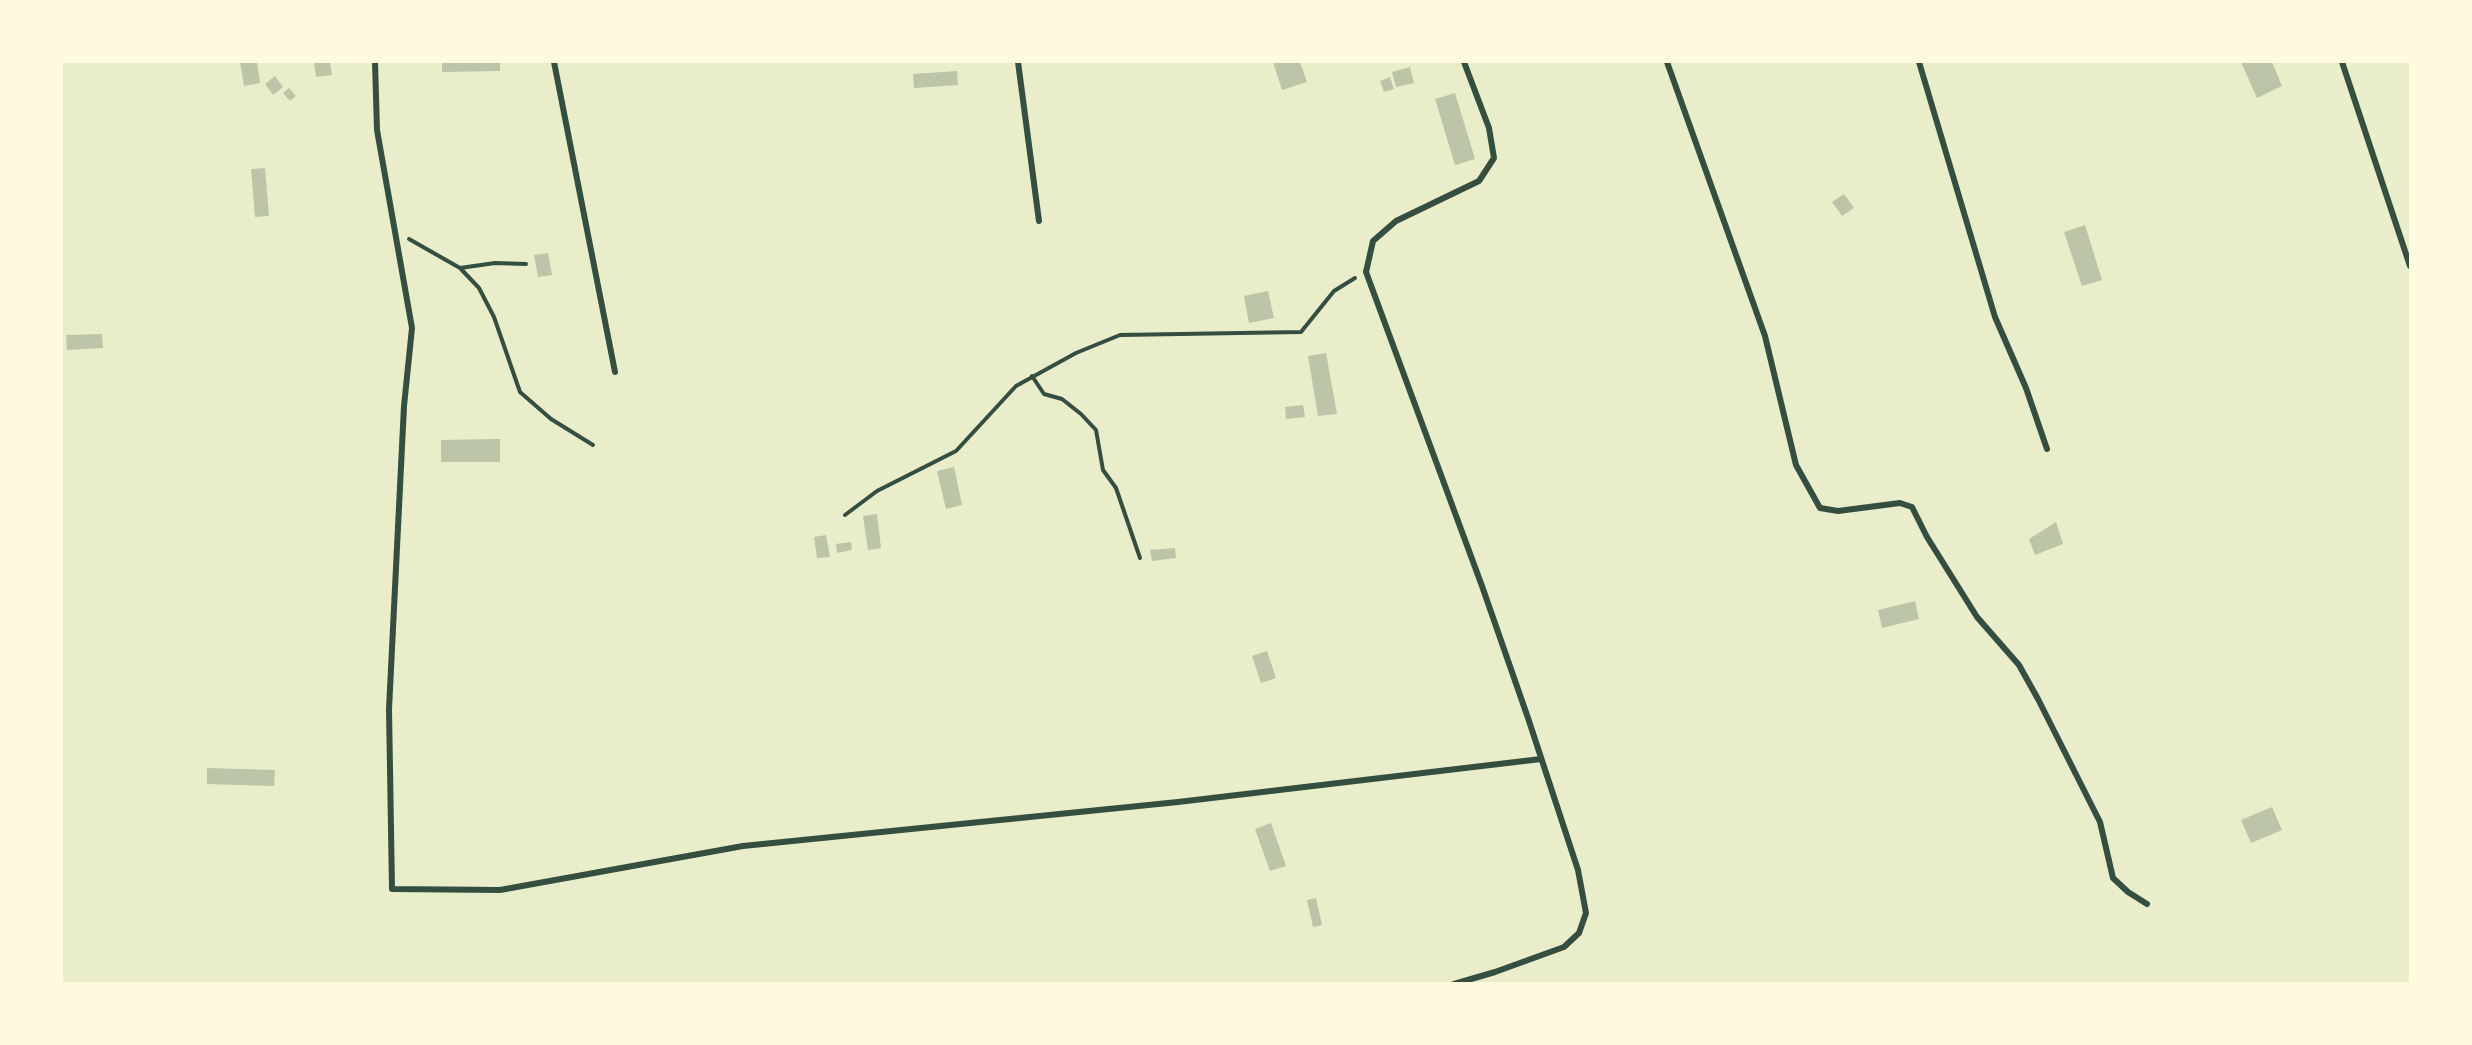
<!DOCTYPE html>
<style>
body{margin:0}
#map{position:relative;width:2472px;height:1045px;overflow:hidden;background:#e9edc9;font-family:Karla,sans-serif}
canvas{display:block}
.frame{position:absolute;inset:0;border:63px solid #fefae0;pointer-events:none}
</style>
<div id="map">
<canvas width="2472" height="1045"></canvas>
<div class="frame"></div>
</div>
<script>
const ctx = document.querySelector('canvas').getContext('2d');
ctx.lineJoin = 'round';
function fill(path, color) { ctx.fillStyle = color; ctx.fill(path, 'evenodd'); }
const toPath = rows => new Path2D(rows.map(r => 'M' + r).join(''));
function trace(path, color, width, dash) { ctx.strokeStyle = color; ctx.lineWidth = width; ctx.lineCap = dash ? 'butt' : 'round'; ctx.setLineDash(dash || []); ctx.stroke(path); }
const building = toPath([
 [240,62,257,62,260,83,244,86],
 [314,62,330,62,332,75,316,77],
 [442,62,500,62,500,71,442,72],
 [1273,62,1300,62,1307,82,1282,90],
 [2241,62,2272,62,2282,86,2257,98],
 [1410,67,1414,83,1396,87,1392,72],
 [957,71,958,85,914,88,913,74],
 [275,76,283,87,273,95,265,84],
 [1390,77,1394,89,1384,92,1380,81],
 [289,88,296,96,290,101,283,93],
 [1455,93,1475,159,1455,165,1435,99],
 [265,168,269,216,255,217,251,169],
 [1844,194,1854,208,1842,216,1832,202],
 [2085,225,2102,280,2082,286,2064,232],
 [548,253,552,275,538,277,534,255],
 [1268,291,1274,318,1249,323,1244,296],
 [102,334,103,348,67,350,66,335],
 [1326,353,1337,414,1318,416,1308,356],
 [1303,405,1305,417,1286,419,1285,407],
 [500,439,500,462,441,462,441,440],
 [954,467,962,505,946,509,937,471],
 [877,514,881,548,868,550,863,516],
 [2056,522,2063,544,2035,555,2029,539],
 [826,535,830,557,817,558,814,537],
 [851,542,852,550,837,553,836,544],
 [1175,548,1176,558,1152,561,1150,550],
 [1915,601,1919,619,1882,628,1878,610],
 [1267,651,1276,678,1261,683,1252,656],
 [207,768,275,770,274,786,207,784],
 [2272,807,2282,830,2251,843,2241,820],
 [1271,823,1286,866,1270,871,1255,829],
 [1316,898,1322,925,1313,927,1307,900]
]);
const path = toPath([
 [409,239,460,268,495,263,526,264],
 [460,268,479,288,494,317,520,392,551,419,593,445],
 [1032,376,1044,394,1062,399,1081,414,1096,430,1103,470,1116,488,1140,558],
 [845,515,877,491,956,451,1016,386,1076,353,1120,335,1301,332,1334,291,1355,278]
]);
const minor = toPath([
 [375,62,377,130,412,328,404,406,389,709,392,889,500,890,743,846,1178,802,1541,759],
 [554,62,615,372],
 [1018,62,1039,221],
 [1667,62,1765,336,1796,465,1820,508,1838,511,1900,503,1912,507,1927,537,1977,617,2019,665,2038,699,2100,822,2113,878,2128,892,2147,904],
 [1919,62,1995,317,2026,388,2047,449],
 [2342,62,2410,266],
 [1454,984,1495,972,1564,947,1579,933,1586,913,1578,870,1528,718,1482,586,1366,272,1373,241,1396,221,1479,181,1494,158,1489,128,1464,62]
]);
fill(building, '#bcc5a7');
trace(path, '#344e41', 4);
trace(minor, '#344e41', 6);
</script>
